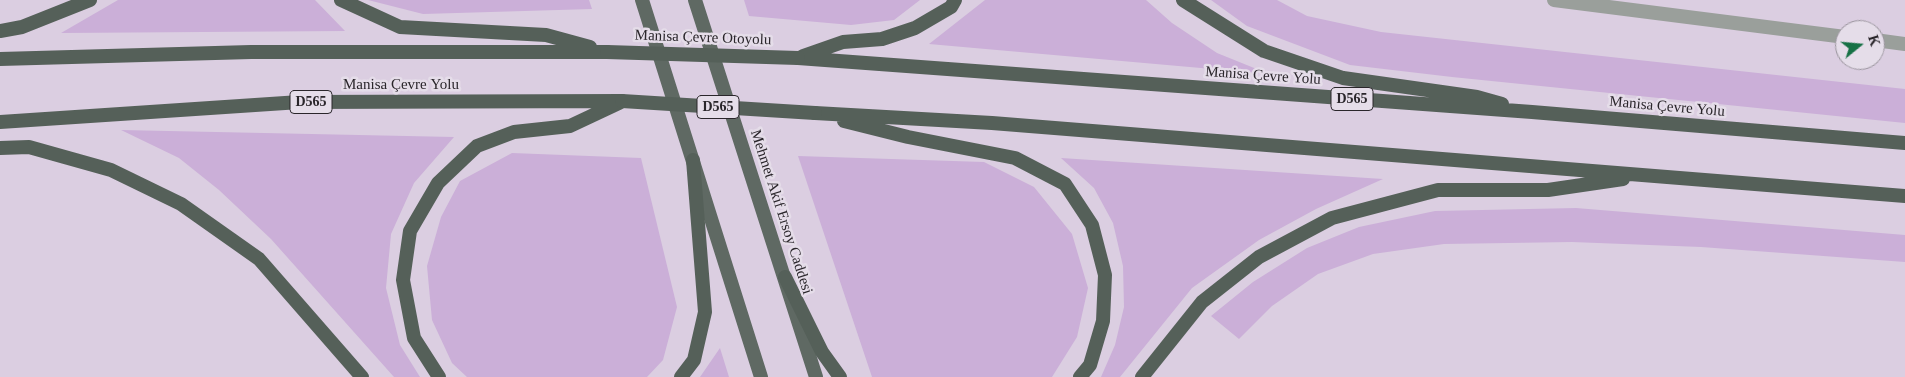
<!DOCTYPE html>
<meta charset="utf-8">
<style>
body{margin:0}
#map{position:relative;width:1905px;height:377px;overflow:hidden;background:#e5dde9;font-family:"Times New Roman",serif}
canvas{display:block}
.north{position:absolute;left:1835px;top:20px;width:50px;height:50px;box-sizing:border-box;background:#e5dde9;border:1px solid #9a949d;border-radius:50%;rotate:73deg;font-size:14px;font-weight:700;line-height:20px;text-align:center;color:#2a262b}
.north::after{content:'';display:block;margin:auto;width:18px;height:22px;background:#167145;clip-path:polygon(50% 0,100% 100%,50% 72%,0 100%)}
</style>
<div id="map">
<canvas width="1905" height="377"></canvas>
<div class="north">K</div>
</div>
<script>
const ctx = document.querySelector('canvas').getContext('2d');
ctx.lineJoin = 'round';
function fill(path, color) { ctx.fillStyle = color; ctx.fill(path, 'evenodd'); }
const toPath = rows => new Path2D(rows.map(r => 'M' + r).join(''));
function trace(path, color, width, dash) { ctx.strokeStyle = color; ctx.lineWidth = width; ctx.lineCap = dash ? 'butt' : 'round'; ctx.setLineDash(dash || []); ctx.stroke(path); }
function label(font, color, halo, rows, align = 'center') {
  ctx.font = font + ' "Times New Roman",serif'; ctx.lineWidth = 5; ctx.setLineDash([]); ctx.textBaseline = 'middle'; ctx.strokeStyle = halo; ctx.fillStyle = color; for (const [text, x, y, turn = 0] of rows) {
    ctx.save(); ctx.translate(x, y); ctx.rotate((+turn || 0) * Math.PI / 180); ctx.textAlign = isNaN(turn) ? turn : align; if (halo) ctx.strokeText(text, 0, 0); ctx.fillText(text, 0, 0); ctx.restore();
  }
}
const built = toPath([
 [0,0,1905,0,1905,377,0,377],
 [1845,30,1875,30,1875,60,1845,60]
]);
const green = toPath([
 [118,0,315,0,345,31,61,33],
 [368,0,589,0,592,9,423,14],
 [744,0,920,0,894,20,851,25,749,16],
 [985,0,1146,0,1172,23,1217,53,1269,74,929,44],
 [1211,0,1277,0,1307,16,1381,32,1905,89,1905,123,1452,77,1350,65,1247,26],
 [121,130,454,137,414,183,391,234,386,288,400,345,420,377,394,377,271,239,219,190,179,158],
 [512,153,641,158,677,307,663,360,647,377,467,377,452,363,432,320,427,266,441,217,460,181],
 [798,156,984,162,1034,187,1072,234,1088,288,1077,337,1052,377,872,377],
 [1061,158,1383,179,1316,209,1259,240,1192,288,1120,377,1101,377,1115,345,1124,307,1123,266,1113,223,1094,188],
 [1576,208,1905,235,1905,262,1701,247,1572,242,1444,244,1373,254,1318,274,1272,306,1239,339,1211,316,1253,282,1307,248,1359,227,1435,211],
 [720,348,729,377,700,377]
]);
const minor = toPath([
 [1554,0,1845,37],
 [1875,40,1905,44]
]);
const primary = toPath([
 [642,0,761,377],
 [695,0,816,377]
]);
const trunk = toPath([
 [341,0,400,27,546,35,590,47],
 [1183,0,1264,51,1343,78,1477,97,1502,104],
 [0,31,22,27,90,0],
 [803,56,843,42,882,39,915,28,951,7,955,0],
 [798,58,1532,112,1905,143],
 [0,59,251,52,607,52],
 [815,113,992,123,1905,196],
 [844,121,908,137,1015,158,1065,184,1092,225,1105,275,1103,321,1090,365,1080,377],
 [0,122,300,102,622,101],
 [0,148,29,147,111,170,181,204,259,259,362,377],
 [785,277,822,352,840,377],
 [439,377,414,338,403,280,410,231,438,183,477,146,514,132,570,126,619,103],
 [681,377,694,360,705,312,693,160],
 [1142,377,1202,302,1259,257,1332,218,1438,190,1548,190,1623,179]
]);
const trunkBridge = toPath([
 [607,52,798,58],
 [622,101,815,113]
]);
const shields = [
 [1352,99,42],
 [311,102,42],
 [718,107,42]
];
const shieldNames = [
 ["D565",1352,99],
 ["D565",311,102],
 ["D565",718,107]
];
const streetNames = [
 ["Manisa Çevre Otoyolu",703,38,2],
 ["Manisa Çevre Yolu",1263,76,4],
 ["Manisa Çevre Yolu",401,85],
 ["Manisa Çevre Yolu",1667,107,5],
 ["Mehmet Akif Ersoy Caddesi",781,212,72]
];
fill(built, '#dbcee1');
fill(green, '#cbafd8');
trace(minor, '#9a9f9b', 14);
trace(primary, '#5f6963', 14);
trace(trunk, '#556059', 14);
trace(trunkBridge, '#556059', 14);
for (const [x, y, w] of shields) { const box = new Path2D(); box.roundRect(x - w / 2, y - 11.5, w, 23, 4); ctx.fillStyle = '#e5dde9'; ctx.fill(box); trace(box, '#2a262b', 1); }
label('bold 14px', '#2a262b', null, shieldNames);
label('15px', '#2a262b', '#e5dde9', streetNames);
</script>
